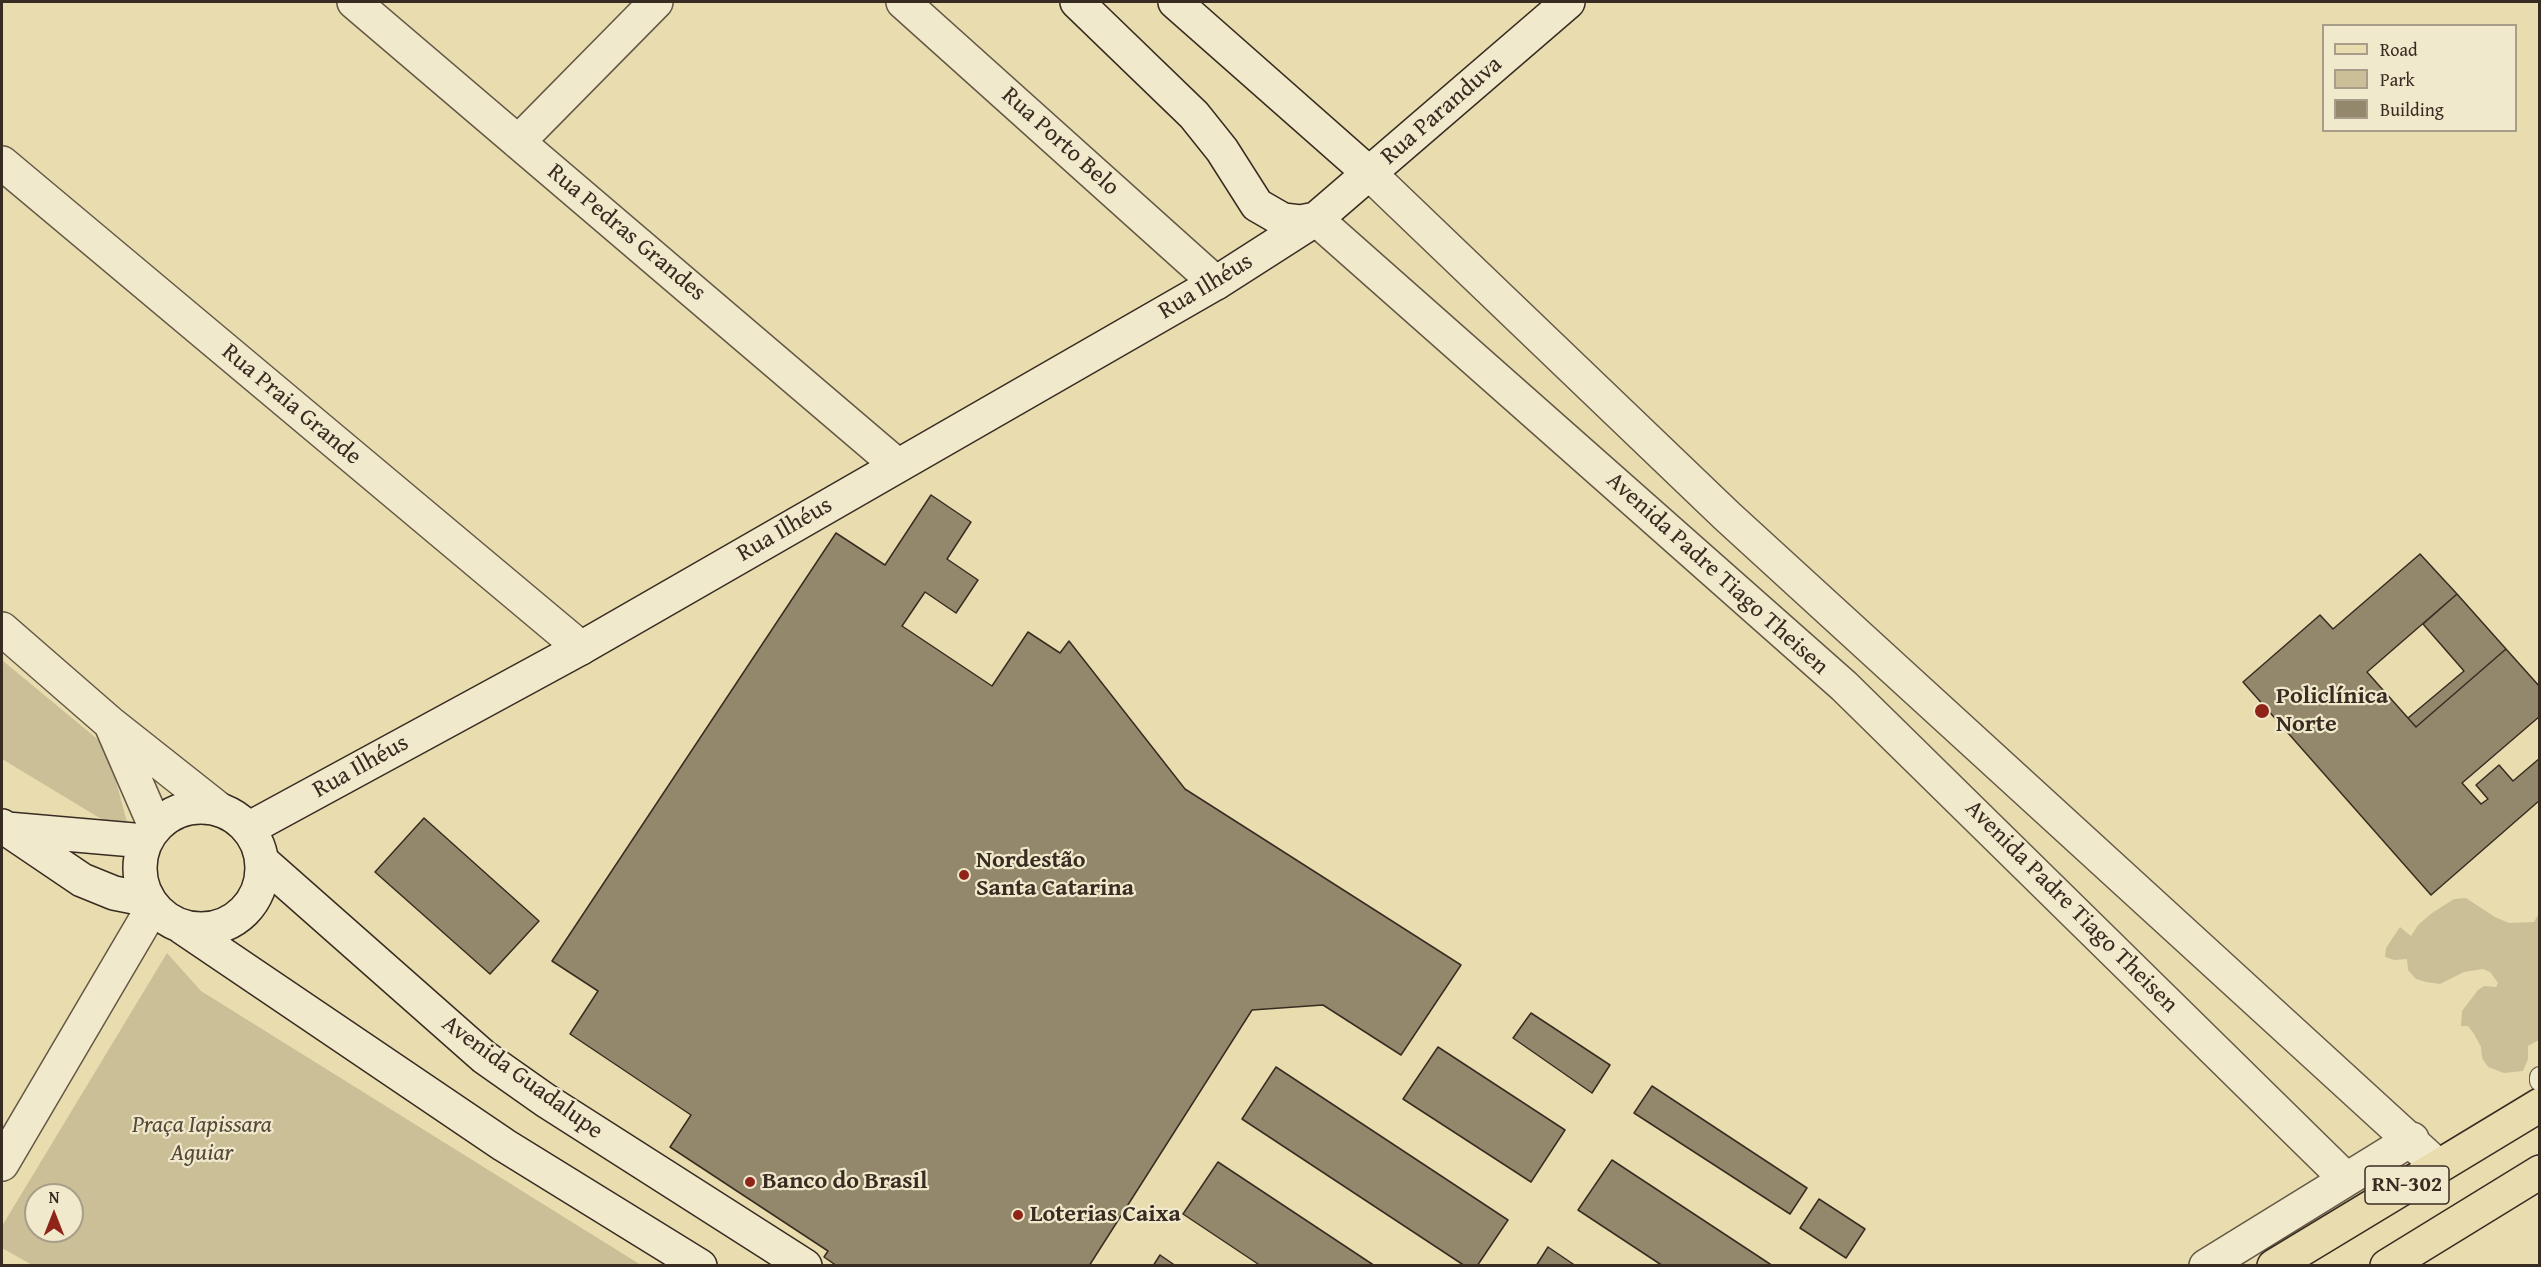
<!DOCTYPE html>
<meta charset="utf-8">
<style>
body{margin:0}
#map{position:relative;width:2541px;height:1267px;overflow:hidden;background:#e9ddb0;font-family:"Gentium Book Plus",serif}
canvas{display:block}
.frame{position:absolute;inset:0;border:3px solid #382c22;pointer-events:none}
.legend{position:absolute;left:2322px;top:24px;width:195px;height:108px;box-sizing:border-box;background:#f1e9cc;border:2px solid #a79d88;margin:0;padding:8px 10px;list-style:none;font-size:18px;color:#382c22}
.legend li{display:flex;align-items:center;gap:12px;height:30px}
.legend b{width:30px;border:2px solid #a79d88}
.north{position:absolute;left:24px;top:1183px;width:60px;height:60px;box-sizing:border-box;background:#f1e9cc;border:2px solid #a79d88;border-radius:50%;rotate:0deg;font-size:16px;font-weight:700;line-height:24px;text-align:center;color:#382c22}
.north::after{content:'';display:block;margin:auto;width:21px;height:27px;background:#8f2418;clip-path:polygon(50% 0,100% 100%,50% 72%,0 100%)}
</style>
<div id="map">
<canvas width="2541" height="1267"></canvas>
<div class="frame"></div>
<ul class="legend">
<li><b style="height:8px;background:#e9ddb0"></b>Road</li>
<li><b style="height:16px;background:#cbbf98"></b>Park</li>
<li><b style="height:16px;background:#94886c"></b>Building</li>
</ul>
<div class="north">N</div>
</div>
<script>
const ctx = document.querySelector('canvas').getContext('2d');
ctx.lineJoin = 'round';
function fill(path, color) { ctx.fillStyle = color; ctx.fill(path, 'evenodd'); }
const toPath = rows => new Path2D(rows.map(r => 'M' + r).join(''));
function trace(path, color, width, dash) { ctx.strokeStyle = color; ctx.lineWidth = width; ctx.lineCap = dash ? 'butt' : 'round'; ctx.setLineDash(dash || []); ctx.stroke(path); }
function label(font, color, halo, rows, align = 'center') {
  ctx.font = font + ' "Gentium Book Plus",serif'; ctx.lineWidth = 4.5; ctx.setLineDash([]); ctx.textBaseline = 'middle'; ctx.strokeStyle = halo; ctx.fillStyle = color; for (const [text, x, y, turn = 0] of rows) {
    ctx.save(); ctx.translate(x, y); ctx.rotate((+turn || 0) * Math.PI / 180); ctx.textAlign = isNaN(turn) ? turn : align; if (halo) ctx.strokeText(text, 0, 0); ctx.fillText(text, 0, 0); ctx.restore();
  }
}
const green = toPath([
 [2,660,107,747,131,837,2,759],
 [2466,898,2495,917,2509,923,2534,922,2539,913,2539,1040,2528,1046,2528,1059,2523,1071,2504,1073,2488,1067,2482,1058,2481,1047,2474,1034,2468,1026,2461,1026,2462,1011,2478,990,2484,986,2496,987,2498,983,2490,972,2483,969,2464,972,2440,984,2426,982,2416,979,2408,970,2407,959,2394,960,2385,957,2386,948,2400,927,2411,936,2418,925,2432,913,2454,899],
 [167,953,201,991,641,1265,34,1266,2,1248,2,1226],
 [36,1195,72,1195,72,1231,36,1231]
]);
const building = toPath([
 [931,495,971,522,947,559,978,580,956,613,925,592,902,626,992,686,1028,632,1060,653,1069,641,1185,789,1461,965,1401,1055,1323,1005,1252,1010,1089,1266,837,1266,824,1257,828,1251,670,1147,691,1115,570,1034,598,991,552,961,836,533,885,565,931,495],
 [2420,554,2457,594,2367,672,2408,718,2416,727,2506,649,2540,687,2540,716,2462,783,2481,804,2488,799,2476,785,2499,765,2513,781,2540,758,2540,800,2431,895,2243,682,2320,615,2333,629,2420,554],
 [2457,594,2506,649,2416,727,2408,718,2464,671,2423,624,2457,594],
 [424,818,539,921,490,974,375,872,424,818],
 [1531,1013,1610,1065,1592,1093,1513,1038,1531,1013],
 [1438,1047,1565,1130,1531,1182,1403,1099,1438,1047],
 [1276,1067,1508,1220,1477,1266,1465,1266,1242,1119,1276,1067],
 [1652,1086,1807,1188,1790,1214,1634,1113,1652,1086],
 [1612,1160,1773,1266,1663,1266,1578,1210,1612,1160],
 [1218,1162,1375,1266,1261,1266,1183,1214,1218,1162],
 [1819,1199,1865,1229,1846,1258,1800,1228,1819,1199],
 [1548,1247,1576,1266,1536,1266,1548,1247],
 [1160,1255,1176,1266,1153,1266,1160,1255]
]);
const lane = toPath([
 [2540,1077,2540,1081]
]);
const street = toPath([
 [354,2,897,465],
 [903,2,1216,283],
 [518,142,656,2],
 [2,163,581,648],
 [1370,174,1727,516,2438,1166],
 [1316,219,1844,686,2345,1178],
 [2,629,110,723,220,810],
 [112,727,155,826],
 [2,1164,153,907],
 [2206,1266,2412,1139]
]);
const secondary = toPath([
 [1077,2,1194,115,1222,150,1257,205,1283,220,1300,222,1316,219],
 [1175,2,1370,174],
 '140 868a61 61 0 1 1 122 0a61 61 0 1 1-122 0Z',
 [2,826,82,880,114,893,149,900],
 [7,829,145,841],
 [248,829,581,648,1216,283,1316,219,1568,2],
 [262,861,484,1057,545,1100,805,1266],
 [182,927,504,1145,700,1266]
]);
const primary = toPath([
 [2274,1266,2540,1105],
 [2387,1266,2540,1172]
]);
const markers = [
 [2262,711,8,"#8f2418"],
 [964,875,6,"#8f2418"],
 [750,1182,6,"#8f2418"],
 [1018,1215,6,"#8f2418"]
];
const shields = [
 [2407,1185,84]
];
const shieldNames = [
 ["RN-302",2407,1185]
];
const streetNames = [
 ["Rua Paranduva",1442,111,-41],
 ["Rua Porto Belo",1060,142,42],
 ["Rua Pedras Grandes",626,233,40],
 ["Rua Ilhéus",1206,287,-31],
 ["Rua Praia Grande",291,405,40],
 ["Rua Ilhéus",785,530,-30],
 ["Avenida Padre Tiago Theisen",1717,574,42],
 ["Rua Ilhéus",361,767,-29],
 ["Avenida Padre Tiago Theisen",2071,907,45],
 ["Avenida Guadalupe",522,1078,36]
];
const poiNames = [
 ["Policlínica",2276,697],
 ["Norte",2276,725],
 ["Nordestão",976,861],
 ["Santa Catarina",976,889],
 ["Banco do Brasil",762,1182],
 ["Loterias Caixa",1030,1215]
];
const parkNames = [
 ["Praça Iapissara",202,1126],
 ["Aguiar",202,1154]
];
fill(green, '#cbbf98');
fill(building, '#94886c');
trace(building, '#382c22', 1.5);
trace(lane, '#645846', 22);
trace(street, '#645846', 36);
trace(secondary, '#382c22', 36);
trace(primary, '#382c22', 36);
trace(lane, '#f1e9cc', 20);
trace(street, '#f1e9cc', 33);
trace(secondary, '#f1e9cc', 33);
trace(primary, '#e9ddb0', 33);
for (const [x, y, r, color] of markers) { const dot = new Path2D(); dot.arc(x, y, r, 0, 2 * Math.PI); ctx.fillStyle = color; ctx.fill(dot); trace(dot, '#f1e9cc', 2); }
for (const [x, y, w] of shields) { const box = new Path2D(); box.roundRect(x - w / 2, y - 19, w, 38, 4.5); ctx.fillStyle = '#f1e9cc'; ctx.fill(box); trace(box, '#382c22', 1.5); }
label('bold 22px', '#382c22', null, shieldNames);
label('24px', '#382c22', '#f1e9cc', streetNames);
label('bold 24px', '#382c22', '#f1e9cc', poiNames, 'left');
label('italic 24px', '#55493a', '#f1e9cc', parkNames);
</script>
